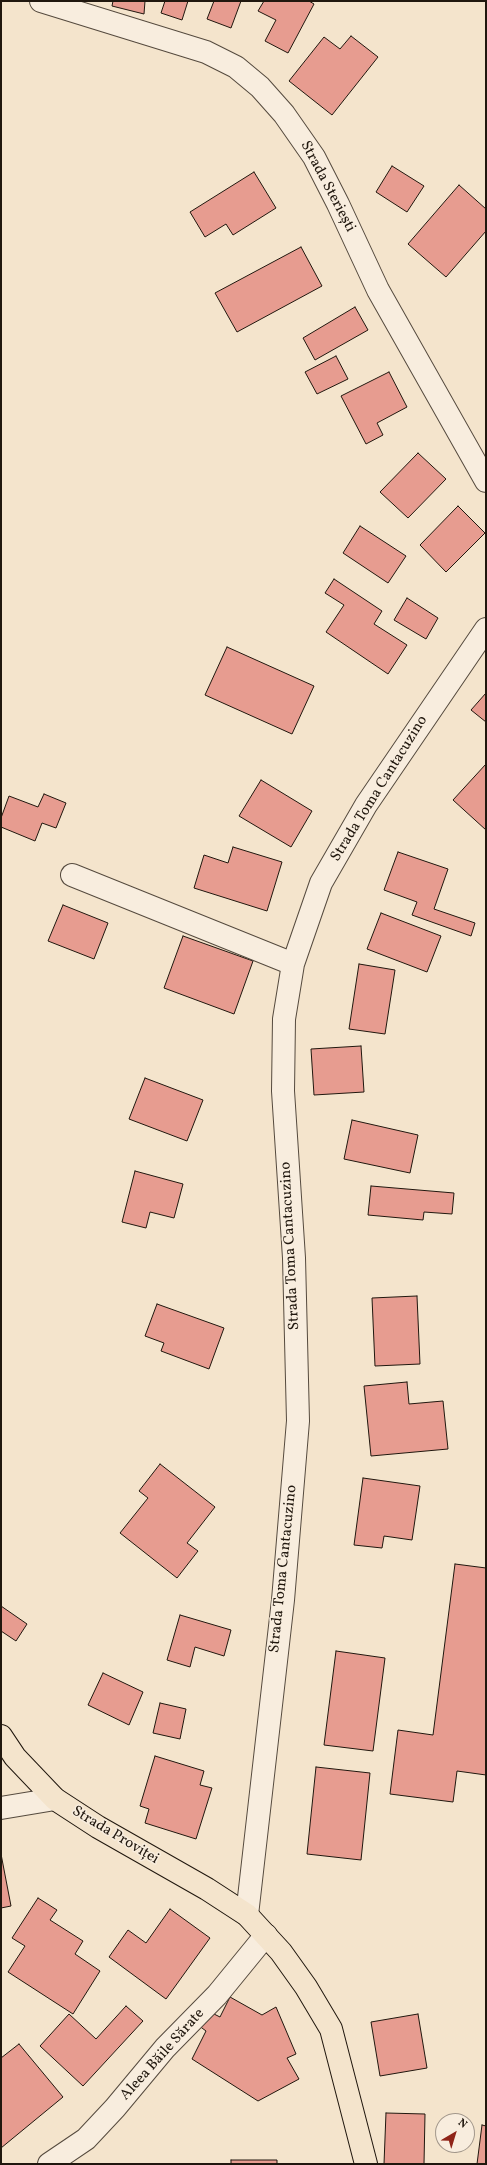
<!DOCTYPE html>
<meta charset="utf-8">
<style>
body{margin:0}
#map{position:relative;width:487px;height:2165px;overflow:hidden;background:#f4e4cc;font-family:Vollkorn,serif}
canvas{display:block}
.frame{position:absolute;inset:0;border:2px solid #20170e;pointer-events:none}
.north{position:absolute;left:435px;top:2113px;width:40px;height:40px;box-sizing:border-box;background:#f8edde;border:1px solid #a2978b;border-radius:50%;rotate:38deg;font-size:11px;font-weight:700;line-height:16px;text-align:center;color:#20170e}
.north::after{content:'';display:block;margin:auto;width:14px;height:18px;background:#8f2418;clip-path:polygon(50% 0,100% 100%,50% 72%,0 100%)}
</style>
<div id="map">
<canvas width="487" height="2165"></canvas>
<div class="frame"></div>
<div class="north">N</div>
</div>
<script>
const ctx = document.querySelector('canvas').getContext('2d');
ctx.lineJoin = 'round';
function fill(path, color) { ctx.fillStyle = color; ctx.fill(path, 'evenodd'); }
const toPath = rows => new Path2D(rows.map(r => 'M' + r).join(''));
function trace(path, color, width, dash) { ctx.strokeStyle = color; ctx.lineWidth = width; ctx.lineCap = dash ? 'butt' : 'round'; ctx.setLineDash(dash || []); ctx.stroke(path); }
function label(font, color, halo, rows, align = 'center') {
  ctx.font = font + ' Vollkorn,serif'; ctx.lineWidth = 3; ctx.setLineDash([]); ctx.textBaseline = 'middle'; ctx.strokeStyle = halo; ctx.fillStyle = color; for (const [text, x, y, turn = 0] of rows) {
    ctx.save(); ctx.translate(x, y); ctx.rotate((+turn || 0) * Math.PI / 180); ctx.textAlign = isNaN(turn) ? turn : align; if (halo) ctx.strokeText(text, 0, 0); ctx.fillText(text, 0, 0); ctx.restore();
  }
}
const building = toPath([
 [113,1,145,1,144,14,112,6,113,1],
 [165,1,188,1,182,20,161,13,165,1],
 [214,1,241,1,231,28,207,19,214,1],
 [264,1,309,1,314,4,288,53,265,41,276,20,258,11,264,1],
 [351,36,378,57,332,115,289,81,324,37,340,49,351,36],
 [392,166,424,186,407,212,376,192,392,166],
 [254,172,276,208,233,235,226,224,205,237,190,212,254,172],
 [459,185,486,209,486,231,446,277,408,244,459,185],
 [301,247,322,286,237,332,215,293,301,247],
 [355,307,368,330,315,360,303,338,355,307],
 [336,356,348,379,317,394,305,372,336,356],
 [389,372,407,407,377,423,383,435,366,444,341,396,389,372],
 [418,453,446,479,408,518,380,492,418,453],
 [458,506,485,533,446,572,420,545,458,506],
 [360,526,406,556,388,583,343,553,360,526],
 [334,579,382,611,374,624,407,645,388,674,326,632,344,605,325,593,334,579],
 [407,598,438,618,426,639,394,620,407,598],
 [227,647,314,686,292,734,205,695,227,647],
 [486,693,486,722,471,710,486,693],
 [486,764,486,830,453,800,486,764],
 [261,780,312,811,291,847,239,816,261,780],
 [44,794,66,803,56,828,42,823,35,841,1,827,1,818,9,796,38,807,44,794],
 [233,847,282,862,267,911,194,888,204,855,228,863,233,847],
 [398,852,448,869,434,909,475,923,471,936,412,915,417,902,384,890,398,852],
 [63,905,108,923,94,959,48,941,63,905],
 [381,913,441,936,427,972,367,949,381,913],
 [183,936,253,961,234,1014,164,988,183,936],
 [359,964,395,970,385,1034,349,1029,359,964],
 [361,1046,364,1092,314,1095,311,1049,361,1046],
 [145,1078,203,1100,187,1141,129,1119,145,1078],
 [352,1120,418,1135,410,1173,344,1159,352,1120],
 [135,1171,183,1184,174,1218,150,1212,146,1228,122,1222,135,1171],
 [371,1186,454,1193,452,1214,424,1212,423,1220,368,1215,371,1186],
 [417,1296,420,1364,375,1366,372,1298,417,1296],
 [157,1304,224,1328,209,1369,161,1351,164,1343,145,1336,157,1304],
 [407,1382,409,1404,443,1401,448,1449,371,1456,364,1386,407,1382],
 [160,1464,215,1507,187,1543,198,1551,177,1578,120,1533,148,1498,139,1491,160,1464],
 [363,1478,420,1486,412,1540,384,1536,382,1548,354,1545,363,1478],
 [455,1564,486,1568,486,1775,457,1771,453,1802,390,1794,398,1730,433,1735,455,1564],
 [1,1606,27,1624,16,1641,1,1631,1,1606],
 [180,1615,231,1630,224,1656,195,1647,190,1667,167,1660,180,1615],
 [336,1651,385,1658,373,1751,324,1745,336,1651],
 [103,1673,143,1692,129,1725,88,1705,103,1673],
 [160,1703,186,1709,180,1739,153,1733,160,1703],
 [155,1756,204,1771,200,1785,212,1788,196,1839,145,1823,149,1809,140,1806,155,1756],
 [316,1767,370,1773,361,1860,307,1854,316,1767],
 [1,1854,11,1906,1,1908,1,1854],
 [38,1898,57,1910,50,1920,83,1941,75,1954,100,1971,73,2014,8,1972,25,1946,12,1938,38,1898],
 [170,1909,210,1938,166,1999,109,1957,128,1930,146,1943,170,1909],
 [230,1997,262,2015,276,2007,296,2054,287,2058,299,2079,258,2101,192,2059,206,2031,198,2025,208,2011,220,2017,230,1997],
 [126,2006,143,2021,83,2086,40,2046,69,2014,96,2039,126,2006],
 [418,2014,427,2068,380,2076,371,2022,418,2014],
 [19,2044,63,2097,1,2148,1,2058,19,2044],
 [386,2113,425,2114,424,2164,384,2164,386,2113],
 [482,2125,486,2126,486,2164,477,2164,482,2125],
 [231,2160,277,2160,277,2164,231,2164,231,2160]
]);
const minor = toPath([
 [41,1,206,52,236,67,260,87,284,114,314,157,338,204,378,290,486,481],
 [72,875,293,964],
 [1,1808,55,1799],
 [247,1915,283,1600,298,1421,294,1258,283,1091,284,1019,293,964,321,883,366,805,486,629],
 [49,2164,86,2139,115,2108,165,2048,217,1995,266,1935]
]);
const major = toPath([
 [1,1736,15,1757,55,1799,98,1827,207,1889,247,1915,281,1952,306,1987,331,2029,366,2164]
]);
const streetNames = [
 ["Strada Steriești",327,187,62],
 ["Strada Toma Cantacuzino",380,789,-58],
 ["Strada Toma Cantacuzino",291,1246,-93],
 ["Strada Toma Cantacuzino",284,1569,-84],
 ["Strada Proviței",115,1836,31],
 ["Aleea Băile Sărate",163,2055,-48]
];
fill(building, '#e79c90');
trace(building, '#20170e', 1);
trace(minor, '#554a3e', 24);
trace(major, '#20170e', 24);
trace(minor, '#f8edde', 22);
trace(major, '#f4e4cc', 22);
label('15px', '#20170e', '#f8edde', streetNames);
</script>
